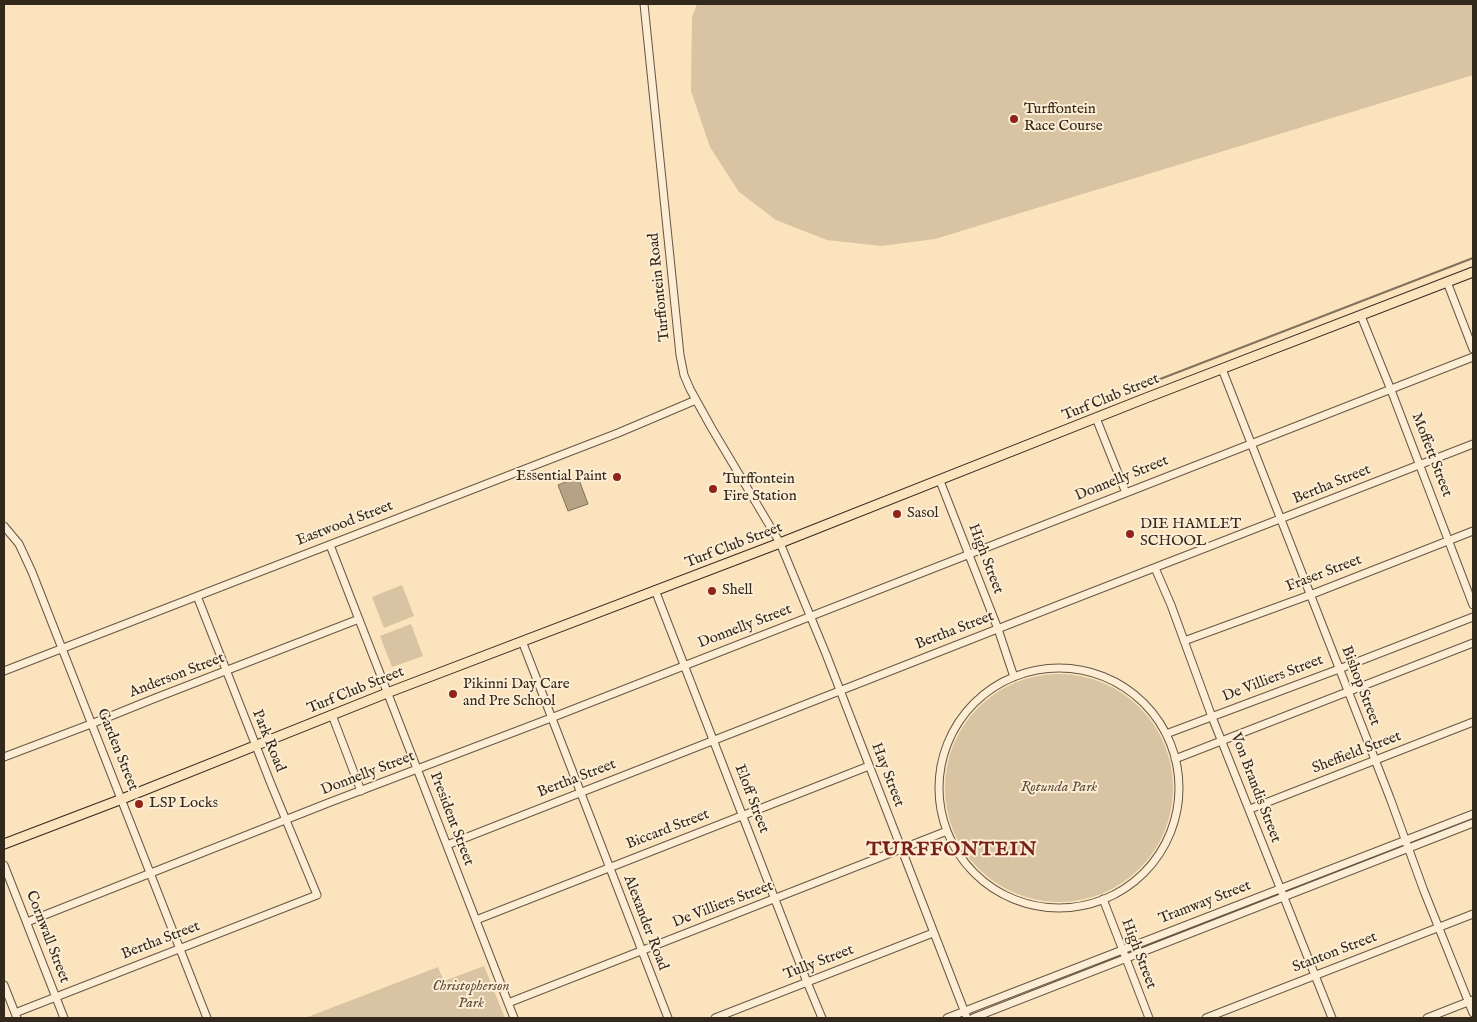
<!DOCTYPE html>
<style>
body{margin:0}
#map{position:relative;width:1477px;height:1022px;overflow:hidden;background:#fae3bd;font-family:"IM FELL English",serif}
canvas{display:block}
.frame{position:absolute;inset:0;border:5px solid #32281c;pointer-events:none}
</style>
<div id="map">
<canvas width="1477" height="1022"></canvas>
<div class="frame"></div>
</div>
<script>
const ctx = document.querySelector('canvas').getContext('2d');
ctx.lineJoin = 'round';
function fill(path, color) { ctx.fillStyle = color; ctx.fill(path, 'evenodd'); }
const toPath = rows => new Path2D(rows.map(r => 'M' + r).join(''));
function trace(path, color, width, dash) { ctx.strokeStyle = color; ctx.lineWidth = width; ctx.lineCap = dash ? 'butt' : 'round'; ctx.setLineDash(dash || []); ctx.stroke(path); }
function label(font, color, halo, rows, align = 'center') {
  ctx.font = font + ' "IM FELL English",serif'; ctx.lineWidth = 4; ctx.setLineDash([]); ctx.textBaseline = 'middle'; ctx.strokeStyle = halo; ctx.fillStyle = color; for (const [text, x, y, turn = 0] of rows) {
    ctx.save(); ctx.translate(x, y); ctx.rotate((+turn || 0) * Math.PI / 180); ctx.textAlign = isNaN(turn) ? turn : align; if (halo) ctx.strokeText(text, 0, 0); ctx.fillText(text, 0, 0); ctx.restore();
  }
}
const green = toPath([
 [697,4,1473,4,1473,75,935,239,881,246,827,240,776,220,739,192,710,147,691,91,692,17],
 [402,585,414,616,384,628,372,597],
 [411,624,423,656,392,667,380,636],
 '945 788a114 114 0 1 1 228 0a114 114 0 1 1-228 0Z',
 [484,966,505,1018,305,1018,438,967,444,981]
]);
const water = toPath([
 [578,477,588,504,568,511,558,485,578,477]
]);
const stream = toPath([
 [1137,388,1473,258]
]);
const minor = toPath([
 [644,4,680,355,684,375,690,389,711,427,780,543,826,654,967,1018],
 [1447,282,1473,349],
 [1361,316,1391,390,1473,605],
 [1222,369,1390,798,1424,891,1473,1013],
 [1096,418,1126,493],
 [940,481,998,629,1014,677],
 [4,526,19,544,32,572,207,1018],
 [330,545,514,1018],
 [1155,568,1171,605,1212,717,1332,1018],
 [655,590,807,982,822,1018],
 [522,641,668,1018],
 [1184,641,1310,595,1473,531],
 '939 788a120 120 0 1 1 240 0a120 120 0 1 1-240 0Z',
 [4,671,618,433,696,400],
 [332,715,361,791],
 [1166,734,1339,669,1473,617],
 [4,757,91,724,153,699,359,619],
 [1175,759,1473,643],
 [1250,809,1473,722],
 [447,845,1056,606,1473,444],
 [4,865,64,1018],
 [1103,899,1149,1018],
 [476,920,869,766],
 [27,922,328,803,551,718,1473,357],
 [4,985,17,1018],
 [508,1003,947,831],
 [15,1013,317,895,271,784,197,596],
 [715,1018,933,933],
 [947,1018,1473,814],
 [973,1018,1473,823],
 [1206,1018,1473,914],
 [1427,1018,1473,1000]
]);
const major = toPath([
 [4,844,122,799,387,693,780,543,1146,398,1473,272]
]);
const markers = [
 [1014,119,5,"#8f2418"],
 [617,477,5,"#8f2418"],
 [713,489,5,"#8f2418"],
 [897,514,5,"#8f2418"],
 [1130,534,5,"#8f2418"],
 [712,591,5,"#8f2418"],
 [453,694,5,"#8f2418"],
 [139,804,5,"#8f2418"]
];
const poiNames = [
 ["Turffontein",1024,110],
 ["Race Course",1024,127],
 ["Essential Paint",607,477,"right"],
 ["Turffontein",723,480],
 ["Fire Station",723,497],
 ["Sasol",907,514],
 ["DIE HAMLET",1140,525],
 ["SCHOOL",1140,542],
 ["Shell",722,591],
 ["Pikinni Day Care",463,685],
 ["and Pre School",463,702],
 ["LSP Locks",149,804]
];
const streetNames = [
 ["Turffontein Road",660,287,-96],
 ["Turf Club Street",1111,398,-22],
 ["Moffett Street",1431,455,69],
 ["Donnelly Street",1122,479,-22],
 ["Bertha Street",1332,485,-22],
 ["Eastwood Street",345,524,-21],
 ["Turf Club Street",734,546,-21],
 ["High Street",985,559,69],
 ["Fraser Street",1324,574,-21],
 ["Donnelly Street",745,627,-21],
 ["Bertha Street",955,631,-21],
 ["Anderson Street",177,676,-21],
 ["De Villiers Street",1273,679,-21],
 ["Bishop Street",1360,686,69],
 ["Turf Club Street",356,691,-22],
 ["Park Road",268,741,68],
 ["Garden Street",117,750,68],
 ["Sheffield Street",1357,753,-21],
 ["Donnelly Street",368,774,-21],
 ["Hay Street",887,775,69],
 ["Bertha Street",577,779,-21],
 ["Von Brandis Street",1255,788,69],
 ["Eloff Street",751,799,69],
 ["President Street",451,819,69],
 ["Biccard Street",668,830,-21],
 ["Tramway Street",1205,903,-21],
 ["De Villiers Street",723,905,-21],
 ["Alexander Road",645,923,69],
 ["Cornwall Street",47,937,69],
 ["Bertha Street",161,941,-21],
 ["Stanton Street",1335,953,-21],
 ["High Street",1138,954,69],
 ["Tully Street",819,963,-21]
];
const parkNames = [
 ["Rotunda Park",1059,788],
 ["Christopherson",471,987],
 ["Park",471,1004]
];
const districtNames = [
 ["TURFFONTEIN",952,851]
];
fill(green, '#d8c3a2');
fill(water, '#b6a386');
trace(water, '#81725c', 1);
trace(stream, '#81725c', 2);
trace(minor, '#645744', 9);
trace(major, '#32281c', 11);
trace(minor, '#fcedd4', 7);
trace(major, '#fae3bd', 9);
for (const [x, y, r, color] of markers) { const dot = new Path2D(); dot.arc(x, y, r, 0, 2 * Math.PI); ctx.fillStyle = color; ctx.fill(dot); trace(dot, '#fcedd4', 2); }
label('15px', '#32281c', '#fcedd4', poiNames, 'left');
label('15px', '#32281c', '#fcedd4', streetNames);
label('italic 15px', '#5c4f3e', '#fcedd4', parkNames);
ctx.letterSpacing = '1px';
label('bold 20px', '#7a1f14', '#fcedd4', districtNames);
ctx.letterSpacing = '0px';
</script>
